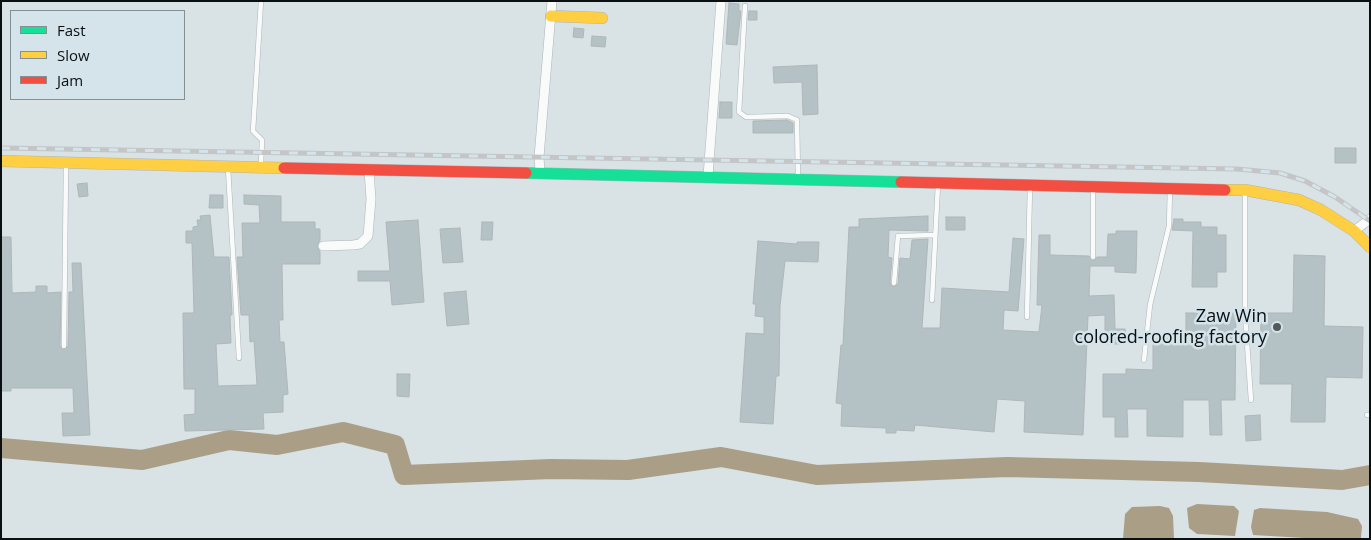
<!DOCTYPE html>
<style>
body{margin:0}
#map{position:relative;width:1371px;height:540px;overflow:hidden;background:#d9e2e5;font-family:"Open Sans",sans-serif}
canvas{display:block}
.frame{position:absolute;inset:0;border:2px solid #0a0f11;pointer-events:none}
.legend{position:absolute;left:10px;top:10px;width:175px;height:90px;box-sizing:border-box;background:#d4e4ea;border:1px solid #838f93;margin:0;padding:6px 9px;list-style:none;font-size:15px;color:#0a0f11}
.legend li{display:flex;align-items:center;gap:10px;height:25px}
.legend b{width:25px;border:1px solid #838f93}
</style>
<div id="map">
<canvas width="1371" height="540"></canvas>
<div class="frame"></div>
<ul class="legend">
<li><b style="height:6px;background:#16e098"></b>Fast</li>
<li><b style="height:6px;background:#ffcf43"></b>Slow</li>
<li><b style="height:6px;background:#f24e42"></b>Jam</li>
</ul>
</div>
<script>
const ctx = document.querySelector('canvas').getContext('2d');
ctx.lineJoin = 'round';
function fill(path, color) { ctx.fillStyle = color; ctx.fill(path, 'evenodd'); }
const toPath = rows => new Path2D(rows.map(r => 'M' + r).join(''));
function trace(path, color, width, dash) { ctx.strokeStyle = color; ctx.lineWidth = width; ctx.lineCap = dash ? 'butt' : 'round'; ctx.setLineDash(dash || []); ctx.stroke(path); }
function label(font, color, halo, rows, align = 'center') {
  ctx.font = font + ' "Open Sans",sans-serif'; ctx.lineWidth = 5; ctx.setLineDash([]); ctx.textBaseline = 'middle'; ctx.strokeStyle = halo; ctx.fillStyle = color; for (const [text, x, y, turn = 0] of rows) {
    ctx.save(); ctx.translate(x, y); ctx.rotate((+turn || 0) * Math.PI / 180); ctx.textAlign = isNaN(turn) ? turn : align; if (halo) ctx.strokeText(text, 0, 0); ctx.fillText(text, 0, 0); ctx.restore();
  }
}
const water = toPath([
 [1197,504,1234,506,1239,511,1235,536,1197,534,1189,528,1187,508],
 [1160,506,1169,508,1173,516,1174,539,1123,539,1125,514,1132,507],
 [1260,508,1327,512,1358,519,1362,526,1361,538,1321,539,1253,535,1251,527,1254,510]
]);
const river = toPath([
 [1,448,142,460,229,440,277,445,343,432,395,445,404,475,551,469,628,470,721,457,817,475,1007,467,1199,472,1342,480,1370,475]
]);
const building = toPath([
 [729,3,739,4,739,11,741,11,737,45,726,44,729,3],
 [749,11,757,11,757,20,748,20,749,11],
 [574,28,584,29,583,38,573,37,574,28],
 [592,36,606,37,605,47,591,46,592,36],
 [817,65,818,114,803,115,802,82,774,83,773,67,817,65],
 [720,102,732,102,732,118,719,118,720,102],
 [787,120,793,123,793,133,753,133,753,121,787,120],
 [1335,148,1356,148,1356,163,1335,163,1335,148],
 [87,183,88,196,79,197,77,184,87,183],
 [210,195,223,195,223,208,209,208,210,195],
 [244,195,281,196,281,222,315,222,315,229,320,229,320,240,317,246,320,252,320,264,282,264,283,320,279,320,280,342,284,342,288,394,283,395,283,412,263,413,264,429,185,431,184,415,195,414,195,389,184,389,183,313,194,313,192,243,186,243,186,231,193,231,193,227,198,226,197,220,201,220,200,216,210,215,214,257,229,257,232,315,230,315,231,343,216,344,218,386,257,385,254,341,250,342,249,315,241,315,237,257,243,257,242,223,260,223,259,205,244,204,244,195],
 [928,216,928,231,889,230,888,257,892,258,890,283,893,287,898,284,900,258,910,259,912,240,928,239,922,328,940,328,942,288,1009,292,1013,238,1024,239,1018,311,1004,310,1003,330,1039,332,1042,305,1037,305,1039,235,1050,235,1050,255,1089,256,1093,261,1097,257,1107,257,1108,234,1116,234,1116,231,1137,231,1136,273,1115,272,1115,266,1090,266,1089,296,1114,295,1115,329,1125,329,1127,340,1122,340,1122,344,1105,344,1105,315,1088,316,1083,435,1024,432,1025,401,997,399,994,432,915,425,914,431,896,430,896,433,886,433,886,428,841,426,842,404,836,403,841,345,843,345,849,227,859,227,859,219,928,216],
 [946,217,965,217,965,230,946,230,946,217],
 [1174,219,1183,219,1183,222,1201,222,1201,227,1217,227,1217,235,1226,235,1226,272,1217,272,1217,287,1192,287,1193,231,1172,230,1174,219],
 [418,220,424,302,392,305,390,281,358,281,358,271,390,271,386,222,418,220],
 [482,222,493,222,492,240,481,240,482,222],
 [460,228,463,262,443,263,440,229,460,228],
 [1,237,11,237,12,293,36,292,36,286,47,286,47,293,61,292,60,346,63,350,68,346,69,292,73,292,72,263,81,263,90,435,63,436,62,413,74,413,73,388,11,388,11,391,1,391,1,237],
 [758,241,797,244,797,242,819,242,818,262,785,261,780,306,779,376,776,376,773,424,740,422,746,333,764,334,764,317,755,316,756,304,753,304,758,241],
 [1294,255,1325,256,1324,326,1363,327,1362,378,1326,377,1325,422,1291,422,1292,384,1260,384,1261,313,1293,313,1294,255],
 [466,291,469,324,447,326,444,293,466,291],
 [1186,313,1236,313,1235,400,1221,400,1222,435,1210,435,1209,400,1183,400,1183,437,1147,436,1147,409,1127,409,1128,437,1115,437,1115,417,1103,417,1103,374,1126,374,1126,369,1153,370,1153,339,1186,338,1186,313],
 [397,374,410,374,409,397,397,396,397,374],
 [1260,415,1261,440,1246,441,1245,416,1260,415]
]);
const lane = toPath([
 [261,1,253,131,262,140,261,164],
 [745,6,739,112,746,117,788,116,797,120,798,177],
 [228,168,239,358],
 [1245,191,1245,314,1251,400],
 [1093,257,1093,187],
 [894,283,898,236,935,235],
 [932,300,938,184],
 [1027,317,1030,186],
 [64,346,66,165],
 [1144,360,1150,305,1169,226,1170,189],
 [1367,415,1370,415]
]);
const street = toPath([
 [540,172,539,157,552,1],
 [708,176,721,1],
 [1354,231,1370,219],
 [323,246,353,245,360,244,368,236,371,199,369,171]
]);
const fast = toPath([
 [526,173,901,182]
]);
const slow = toPath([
 [551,16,602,18],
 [1,161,284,168],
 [1225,190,1245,190,1299,200,1321,210,1354,231,1370,247]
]);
const jam = toPath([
 [284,168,526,173],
 [901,182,1225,190]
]);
const rail = toPath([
 [1,148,1237,169,1280,173,1305,181,1335,197,1370,221]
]);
const markers = [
 [1277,327,5,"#52595b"]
];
const poiNames = [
 ["Zaw Win",1267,317],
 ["colored-roofing factory",1267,338]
];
fill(water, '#ab9e86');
trace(river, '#ab9e86', 20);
fill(building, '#b4c1c5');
trace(building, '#afb6b8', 1);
trace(lane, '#afb5b8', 5.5);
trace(street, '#afb5b8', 10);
trace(fast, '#afb5b8', 12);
trace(slow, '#afb5b8', 12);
trace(jam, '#afb5b8', 12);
trace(lane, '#f9fbfb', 4.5);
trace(street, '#f9fbfb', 9);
trace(fast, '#16e098', 11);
trace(slow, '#ffcf43', 11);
trace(jam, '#f24e42', 11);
trace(rail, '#c3c5c6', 5);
trace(rail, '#d4e4ea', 3, [9]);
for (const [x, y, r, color] of markers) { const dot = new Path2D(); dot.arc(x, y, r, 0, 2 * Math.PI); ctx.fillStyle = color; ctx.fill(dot); trace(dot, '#d4e4ea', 2); }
label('18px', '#0a0f11', '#d4e4ea', poiNames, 'right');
</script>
